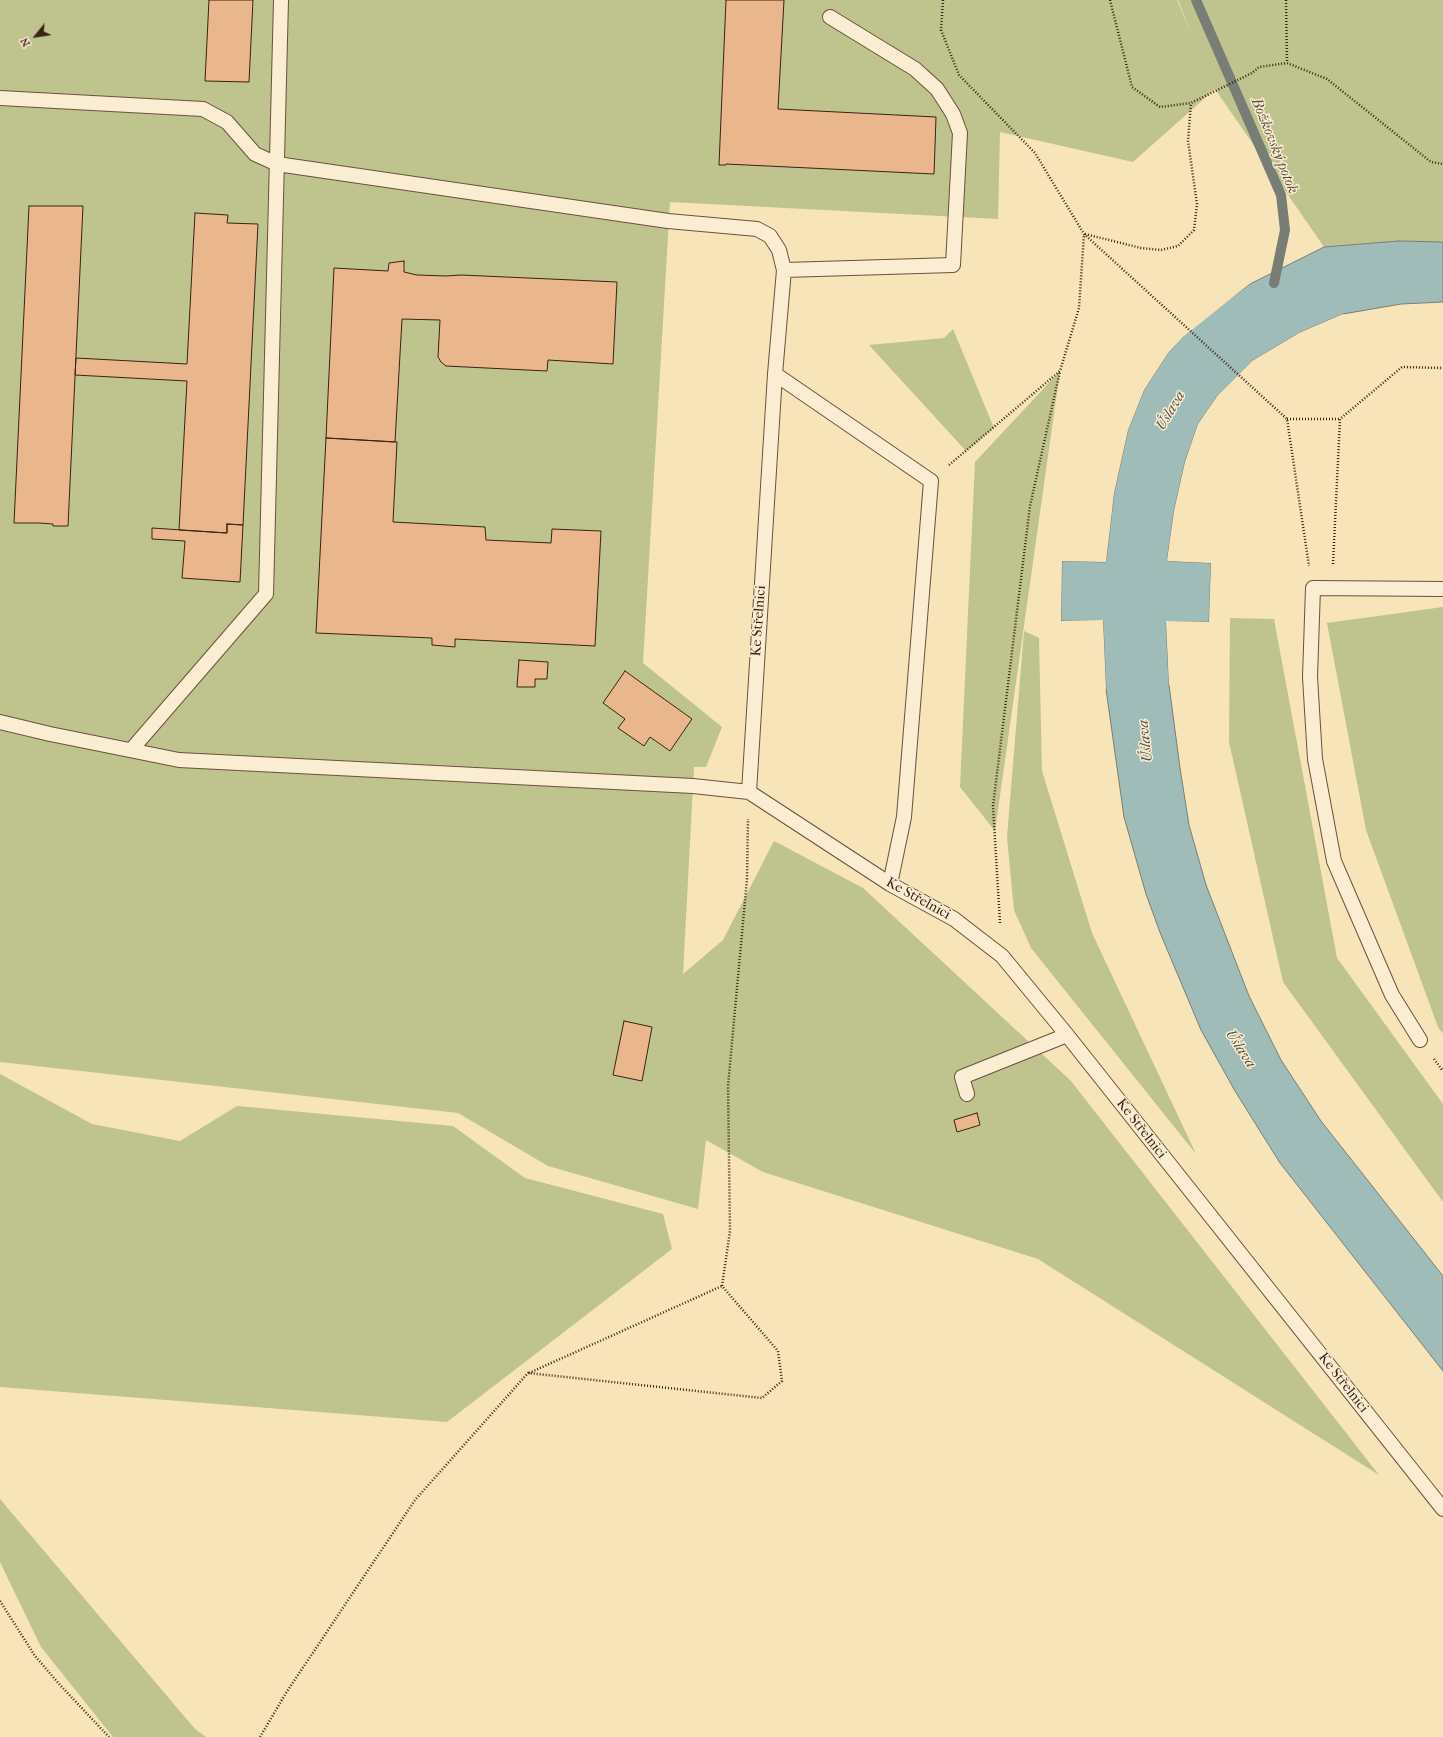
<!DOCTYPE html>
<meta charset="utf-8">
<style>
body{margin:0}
#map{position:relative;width:1443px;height:1737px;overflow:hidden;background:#f7e4b9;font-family:"IM FELL French Canon",serif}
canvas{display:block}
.north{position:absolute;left:16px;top:16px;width:40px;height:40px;-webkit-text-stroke:3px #faedd2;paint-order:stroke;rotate:240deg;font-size:11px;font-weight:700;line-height:16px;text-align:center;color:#3b2213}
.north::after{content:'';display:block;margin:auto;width:14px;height:18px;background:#3b2213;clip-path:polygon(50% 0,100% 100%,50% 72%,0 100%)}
</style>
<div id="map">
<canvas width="1443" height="1737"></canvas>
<div class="north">N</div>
</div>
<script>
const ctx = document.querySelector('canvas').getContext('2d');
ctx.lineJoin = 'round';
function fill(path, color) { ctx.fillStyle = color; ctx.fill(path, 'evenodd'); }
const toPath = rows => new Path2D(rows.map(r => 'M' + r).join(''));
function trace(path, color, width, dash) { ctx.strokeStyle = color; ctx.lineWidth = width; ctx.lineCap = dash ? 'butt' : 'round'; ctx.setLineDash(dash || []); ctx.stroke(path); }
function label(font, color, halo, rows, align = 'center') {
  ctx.font = font + ' "IM FELL French Canon",serif'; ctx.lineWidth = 3; ctx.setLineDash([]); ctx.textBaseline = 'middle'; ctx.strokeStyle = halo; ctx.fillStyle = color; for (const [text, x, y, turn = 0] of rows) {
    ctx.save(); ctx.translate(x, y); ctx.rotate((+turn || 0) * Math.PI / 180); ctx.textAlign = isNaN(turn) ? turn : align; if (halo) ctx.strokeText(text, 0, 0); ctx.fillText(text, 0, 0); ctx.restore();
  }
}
const green = toPath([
 [0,0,1177,0,1193,38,1178,0,1443,0,1443,242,1399,241,1324,247,1215,89,1133,162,1000,132,998,219,670,202,643,663,722,727,706,767,694,767,683,974,723,940,774,841,863,888,1071,1081,1379,1475,1038,1259,763,1172,706,1140,698,1209,548,1166,458,1113,0,1062],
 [953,329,994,428,966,451,869,345,944,338],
 [1060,371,995,831,960,787,975,462],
 [1443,607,1443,1034,1438,1027,1366,830,1327,623],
 [1230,618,1274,619,1337,958,1443,1104,1443,1202,1283,982,1229,742],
 [1024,631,1039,638,1042,771,1092,933,1196,1154,1031,948,1014,910,1007,837],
 [0,1074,92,1124,180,1141,237,1106,453,1126,525,1178,663,1214,672,1249,447,1422,0,1387],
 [0,1499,195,1729,206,1737,113,1737,41,1647,0,1562]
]);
const water = toPath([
 [1399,241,1443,242,1443,302,1401,304,1343,314,1299,333,1252,361,1218,395,1198,424,1185,462,1174,511,1167,561,1211,563,1209,622,1166,622,1169,685,1180,768,1189,825,1206,885,1249,996,1281,1060,1321,1121,1443,1276,1443,1371,1280,1163,1235,1091,1201,1030,1161,935,1146,894,1124,817,1106,689,1103,621,1061,621,1062,561,1106,562,1114,493,1128,430,1144,390,1168,353,1183,337,1204,318,1250,284,1324,247,1399,241]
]);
const pier = toPath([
 [1258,277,1183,337,1168,353,1144,390,1128,430,1114,493,1106,562,1062,561,1061,621,1103,620,1106,689,1104,689,1101,622,1061,623,1059,621,1060,560,1062,559,1104,560,1112,492,1126,430,1142,389,1166,352,1181,335,1249,282],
 [1343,314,1344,316,1300,335,1253,363,1219,397,1200,425,1187,462,1176,511,1169,559,1212,562,1211,623,1209,624,1168,623,1171,685,1169,685,1166,621,1209,622,1211,563,1167,561,1174,511,1185,462,1198,424,1218,395,1252,361,1299,333]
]);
const stream = toPath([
 [1196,0,1281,195,1285,230,1274,283]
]);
const building = toPath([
 [209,0,253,0,249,82,205,81,209,0],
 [726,0,784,0,778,109,936,117,934,174,726,164,726,165,719,165,726,0],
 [29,206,83,206,68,526,53,526,53,524,39,523,14,523,29,206],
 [195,213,228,215,227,223,258,224,243,525,227,524,227,533,179,530,187,381,75,375,76,358,187,364,195,213],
 [404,261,404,272,417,275,446,276,461,275,617,282,613,364,548,360,547,371,446,366,441,362,438,357,440,320,402,319,395,442,326,438,334,268,388,271,389,263,404,261],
 [326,438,397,442,393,522,485,527,486,540,551,543,552,529,601,531,595,646,455,639,455,647,432,645,432,638,316,633,326,438],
 [227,524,243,525,240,582,182,578,185,541,152,539,152,528,227,533,227,524],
 [519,660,548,662,547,679,535,679,535,687,517,687,519,660],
 [625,671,692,719,670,751,650,737,644,746,618,728,625,719,603,703,625,671],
 [624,1021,652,1027,642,1081,613,1075,624,1021],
 [977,1113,980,1125,957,1132,954,1120,977,1113]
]);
const path = toPath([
 [943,0,941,30,959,75,1035,153,1084,234,1287,419,1309,566],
 [1110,0,1132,87,1160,107,1191,103,1252,73,1259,67,1287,63,1327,79,1431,162,1443,164],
 [1286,0,1287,63],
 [1085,234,1141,248,1161,250,1178,246,1194,230,1197,204,1188,141,1191,103],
 [1287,419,1340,419],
 [949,465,1060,371,1079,308,1084,234],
 [1333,564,1340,419,1402,367,1443,368],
 [1000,923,993,806,1030,506,1060,371],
 [1434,1059,1443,1071],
 [529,1373,722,1286],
 [0,1601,35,1656,60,1685,109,1737],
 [260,1737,286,1693,415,1500,528,1373,762,1398,782,1381,778,1351,722,1286,730,1231,728,1086,747,879,748,819]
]);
const lane = toPath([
 [0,98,203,109,227,122,255,154,277,164,668,221,757,229,770,236,779,250,784,270,775,374],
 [784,270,953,265,960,133,953,114,937,89,915,69,830,17],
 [0,722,50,734,179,760,693,786,749,792],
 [132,749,266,594,281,0],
 [890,884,904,817,931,481,775,374,749,792,890,884,954,919,1002,956,1067,1035,1443,1509],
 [1420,1040,1392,995,1334,861,1315,759,1310,677,1313,588,1443,589],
 [967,1094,962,1077,1067,1035]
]);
const streetNames = [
 ["Ke Střelnici",759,621,-86],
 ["Ke Střelnici",918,899,29],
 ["Ke Střelnici",1141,1129,52],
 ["Ke Střelnici",1343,1383,52]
];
const waterNames = [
 ["Božkovský potok",1274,146,68],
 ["Úslava",1171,411,-59],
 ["Úslava",1146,741,-96],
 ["Úslava",1240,1049,57]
];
fill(green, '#bfc38d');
fill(water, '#a0bcb8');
trace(water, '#787e76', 1);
fill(pier, '#f7e4b9');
trace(stream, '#787e76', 10);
fill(building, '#e9b78b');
trace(building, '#3b2213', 1);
trace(lane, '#6a523c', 16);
trace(path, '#3b2213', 2.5, [1, 2]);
trace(lane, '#faedd2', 14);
label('14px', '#3b2213', '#faedd2', streetNames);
label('italic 15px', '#595045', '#faedd2', waterNames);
</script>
